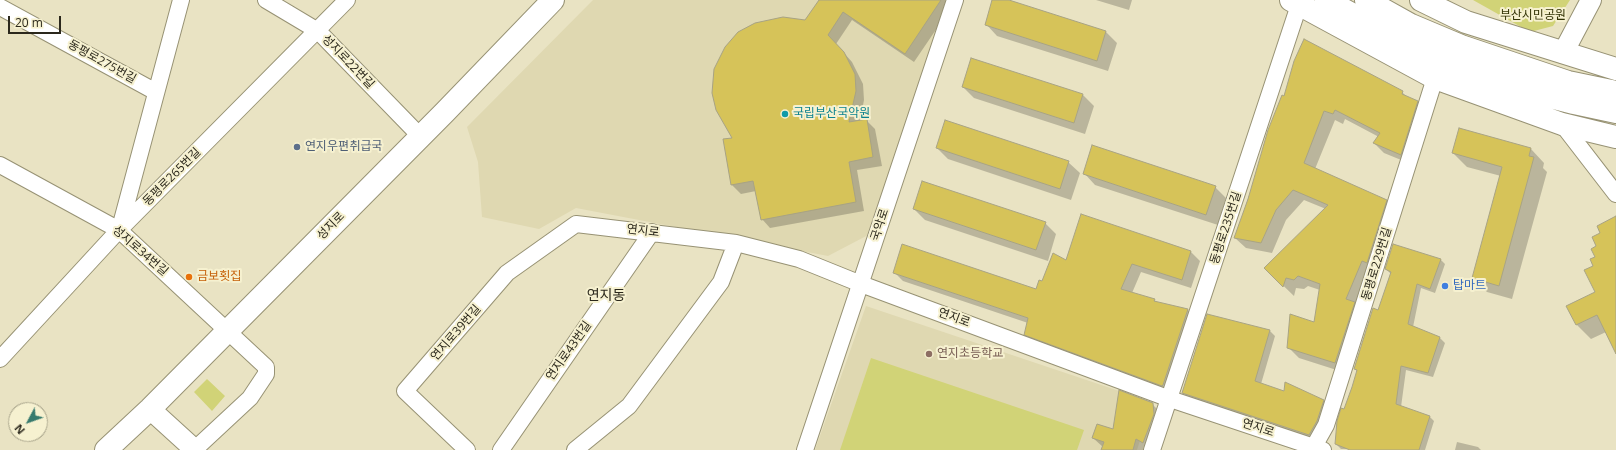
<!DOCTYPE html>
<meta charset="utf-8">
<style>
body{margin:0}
#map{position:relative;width:1616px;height:450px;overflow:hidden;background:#e9e3c3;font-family:"Open Sans",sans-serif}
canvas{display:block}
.north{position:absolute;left:8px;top:402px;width:40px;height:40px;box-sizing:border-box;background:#f6f1d0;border:1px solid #a5a188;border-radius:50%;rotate:229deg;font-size:11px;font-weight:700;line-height:16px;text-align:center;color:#2b281c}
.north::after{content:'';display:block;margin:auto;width:14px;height:18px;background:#377a6d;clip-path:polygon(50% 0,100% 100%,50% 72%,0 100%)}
.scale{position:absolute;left:8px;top:16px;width:53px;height:18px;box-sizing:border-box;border:2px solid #2b281c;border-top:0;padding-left:5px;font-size:12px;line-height:14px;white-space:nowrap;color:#2b281c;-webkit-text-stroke:3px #f6f1d0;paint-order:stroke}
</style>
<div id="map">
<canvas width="1616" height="450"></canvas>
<div class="north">N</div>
<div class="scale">20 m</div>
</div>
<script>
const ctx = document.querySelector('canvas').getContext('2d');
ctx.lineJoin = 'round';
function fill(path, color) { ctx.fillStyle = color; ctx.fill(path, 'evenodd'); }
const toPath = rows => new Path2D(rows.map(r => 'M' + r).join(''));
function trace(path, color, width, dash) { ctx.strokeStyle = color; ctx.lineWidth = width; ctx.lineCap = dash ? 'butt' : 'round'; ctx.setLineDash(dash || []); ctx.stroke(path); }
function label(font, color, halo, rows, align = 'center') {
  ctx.font = font + ' "Open Sans","Noto Sans KR",sans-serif'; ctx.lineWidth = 4; ctx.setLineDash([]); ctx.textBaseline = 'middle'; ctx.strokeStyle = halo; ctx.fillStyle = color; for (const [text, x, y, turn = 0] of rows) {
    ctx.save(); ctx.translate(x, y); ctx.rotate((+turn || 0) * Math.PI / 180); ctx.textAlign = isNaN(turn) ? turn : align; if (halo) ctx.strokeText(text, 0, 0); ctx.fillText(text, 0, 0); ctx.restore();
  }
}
const built = toPath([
 [593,0,946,0,870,234,828,256,576,208,539,229,482,217,478,162,467,127],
 [866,306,1152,402,1137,450,815,450]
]);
const green = toPath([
 [1473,0,1570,0,1553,26,1530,32],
 [871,358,1084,430,1077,450,840,450],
 [207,379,225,396,212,411,194,392]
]);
const shadow = toPath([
 [820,0,945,0,952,6,914,62,852,20,836,44,852,62,863,84,864,100,860,121,866,120,875,129,882,166,857,170,864,211,770,228,762,219,756,191,741,194,732,185,724,140,734,138],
 [993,0,1006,0,1106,32,1117,43,1108,71,997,36,986,24],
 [1096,0,1132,0,1129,10],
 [963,87,1083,95,1094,106,1085,134,974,98],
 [1402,92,1408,98,1417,102,1428,112,1411,164,1384,153,1374,143,1379,137,1345,119,1343,124,1335,120,1315,169,1386,201,1396,211,1346,373,1299,358,1288,347,1314,323,1320,290,1308,286,1304,289,1296,288,1294,296,1265,268,1326,209,1304,200,1286,220,1272,253,1246,248,1235,238,1282,96],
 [937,148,1068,162,1080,173,1071,200,948,159],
 [1531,149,1544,163,1543,168,1547,172,1512,299,1487,292,1473,278,1501,176,1467,167,1453,153],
 [1084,173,1215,187,1226,198,1218,225,1095,185],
 [914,209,1045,223,1056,234,1048,261,925,220],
 [1616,217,1616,345,1606,332,1591,339,1577,325,1568,306,1596,292,1595,266,1598,246,1602,233],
 [1191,252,1200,261,1191,288,1141,272,1132,293,1154,300,1157,302,1188,310,1197,319,1172,394,1034,343,1025,334,1028,323,903,281,894,272,1037,290,1042,282,1066,262],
 [1440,259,1445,264,1435,293,1421,288,1413,327,1440,338,1445,343,1433,377,1406,370,1401,407,1429,416,1434,421,1425,450,1341,449,1336,444,1358,372,1355,369,1378,311,1391,274,1386,269],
 [1208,315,1270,331,1275,336,1261,384,1285,392,1323,401,1328,406,1315,440,1188,398,1183,393],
 [1152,404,1160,412,1152,450,1144,446,1143,450,1102,450,1103,447,1093,438,1114,431],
 [1457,442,1478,447,1481,450,1455,450]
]);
const building = toPath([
 [819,0,941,0,905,54,843,12,828,35,844,52,855,74,856,91,849,122,867,119,873,157,849,162,856,202,761,220,753,181,731,185,723,139,732,138,716,110,712,93,714,69,725,47,738,32,755,23,783,17,805,20,819,0],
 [992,0,1009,0,1106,31,1097,61,985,25,992,0],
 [1304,39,1403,91,1402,94,1418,101,1401,155,1373,143,1380,133,1335,110,1333,114,1324,111,1304,163,1387,200,1367,263,1362,261,1346,299,1355,302,1335,363,1287,348,1290,314,1314,322,1320,284,1298,276,1294,280,1286,278,1283,287,1264,268,1328,205,1293,190,1276,210,1261,243,1234,238,1248,199,1268,130,1282,95,1284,96,1294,61,1304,39],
 [971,58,1083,94,1074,123,962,87,971,58],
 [945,120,1069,161,1060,189,936,148,945,120],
 [1459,128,1531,148,1529,156,1534,157,1499,286,1472,278,1502,167,1452,153,1459,128],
 [1092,145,1216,186,1206,215,1083,174,1092,145],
 [922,181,1046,222,1036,250,913,209,922,181],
 [1081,214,1191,251,1182,280,1132,264,1121,289,1155,299,1154,301,1188,309,1163,385,1162,386,1024,335,1028,318,893,273,902,244,1036,289,1039,280,1042,281,1053,253,1066,260,1081,214],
 [1616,216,1616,354,1597,315,1576,325,1566,306,1595,292,1584,270,1593,266,1590,259,1595,257,1591,249,1596,246,1592,237,1600,233,1597,226,1616,216],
 [1393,244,1441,259,1430,289,1417,284,1408,324,1440,337,1428,373,1401,366,1396,404,1430,416,1419,450,1350,450,1335,444,1337,421,1341,408,1344,409,1352,387,1357,370,1354,369,1373,308,1378,310,1391,272,1385,269,1393,244],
 [1207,314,1270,330,1255,381,1284,391,1285,382,1324,400,1317,421,1309,435,1182,393,1207,314],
 [1119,390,1153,403,1154,414,1143,443,1136,439,1133,450,1101,450,1104,442,1092,438,1097,424,1113,429,1119,390]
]);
const minor = toPath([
 [266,0,318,31,420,136],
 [0,7,156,92],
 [1562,124,1616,194],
 [0,165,119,230,266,367,266,374,250,398,194,450],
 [120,228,181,0],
 [0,359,119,230,347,0],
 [467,450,405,391,507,273,576,224,736,243,799,259,861,284,1170,399,1323,450],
 [501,450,652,232],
 [575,450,629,406,721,282,736,243],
 [805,450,955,0],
 [1152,450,1299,5],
 [1312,450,1326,425,1435,78]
]);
const tertiary = toPath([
 [1563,53,1591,0],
 [150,409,195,450]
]);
const secondary = toPath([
 [1291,0,1435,78,1562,124,1616,137],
 [1326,0,1405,43,1460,67,1520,89,1574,103,1616,112],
 [1366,0,1411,25,1461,46,1568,82,1616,92],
 [1421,0,1466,22,1616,69],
 [106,450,150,409,445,112,553,0]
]);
const markers = [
 [785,114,4,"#0f9aa8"],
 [297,147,4,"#5c6f8a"],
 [189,277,4,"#e8710a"],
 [1445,286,4,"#3f7fe0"],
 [929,354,4,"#8d6e63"]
];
const parkNames = [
 ["부산시민공원",1533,16]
];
const streetNames = [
 ["동평로275번길",102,62,29],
 ["성지로22번길",348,62,46],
 ["동평로265번길",172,177,-45],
 ["국악로",880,225,-72],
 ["성지로",331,226,-45],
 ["동평로235번길",1226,228,-72],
 ["연지로",643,231,7],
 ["성지로34번길",140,251,41],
 ["동평로229번길",1377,264,-73],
 ["연지로",954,318,20],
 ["연지로39번길",456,333,-49],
 ["연지로43번길",569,351,-55],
 ["연지로",1258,428,18]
];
const cultureNames = [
 ["국립부산국악원",793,114]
];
const serviceNames = [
 ["연지우편취급국",305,147]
];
const foodNames = [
 ["금보횟집",197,277]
];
const shopNames = [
 ["탑마트",1453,286]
];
const educationNames = [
 ["연지초등학교",937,354]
];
const quarterNames = [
 ["연지동",606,296]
];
fill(built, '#dfd8b1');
fill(green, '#d1d377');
fill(shadow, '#0003');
fill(building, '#d6c359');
trace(building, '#a8a384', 1);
trace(minor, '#979274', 18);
trace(tertiary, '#979274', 22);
trace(secondary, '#979274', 24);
trace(minor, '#fff', 16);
trace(tertiary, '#fff', 20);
trace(secondary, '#fff', 22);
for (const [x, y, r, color] of markers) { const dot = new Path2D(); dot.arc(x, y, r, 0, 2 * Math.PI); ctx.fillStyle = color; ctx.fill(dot); trace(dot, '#f6f1d0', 1.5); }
label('12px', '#333406', '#f6f1d0', parkNames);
label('12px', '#2b281c', '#f6f1d0', streetNames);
label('12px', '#0d838f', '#f6f1d0', cultureNames, 'left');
label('12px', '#4e5e75', '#f6f1d0', serviceNames, 'left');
label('12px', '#c56008', '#f6f1d0', foodNames, 'left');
label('12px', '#366cbe', '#f6f1d0', shopNames, 'left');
label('12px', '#785e54', '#f6f1d0', educationNames, 'left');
label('14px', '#2b281c', '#f6f1d0', quarterNames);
</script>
